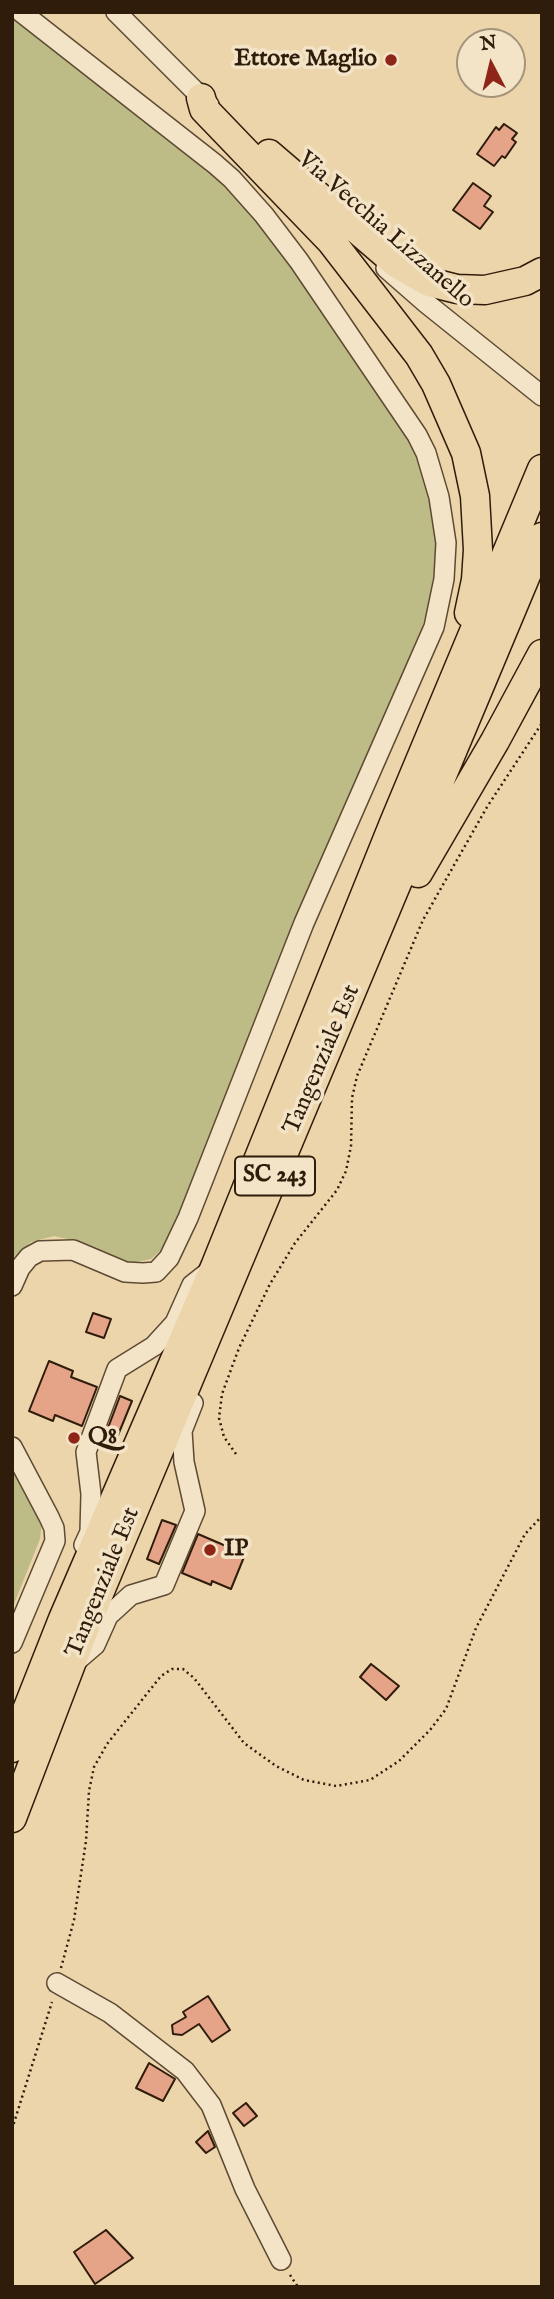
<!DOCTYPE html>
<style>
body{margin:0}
#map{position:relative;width:554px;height:2299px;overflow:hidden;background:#ecd5ab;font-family:"IM FELL English",serif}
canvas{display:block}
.frame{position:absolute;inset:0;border:14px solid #2f1c0b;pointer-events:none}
.north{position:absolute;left:456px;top:28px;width:70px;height:70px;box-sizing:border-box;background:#f3e4c8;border:2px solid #a5947c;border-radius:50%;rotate:353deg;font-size:19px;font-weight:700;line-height:28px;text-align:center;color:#2f1c0b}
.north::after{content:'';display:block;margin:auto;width:24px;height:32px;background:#8f2418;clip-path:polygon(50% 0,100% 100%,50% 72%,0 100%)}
</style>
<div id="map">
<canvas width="554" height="2299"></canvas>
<div class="frame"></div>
<div class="north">N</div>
</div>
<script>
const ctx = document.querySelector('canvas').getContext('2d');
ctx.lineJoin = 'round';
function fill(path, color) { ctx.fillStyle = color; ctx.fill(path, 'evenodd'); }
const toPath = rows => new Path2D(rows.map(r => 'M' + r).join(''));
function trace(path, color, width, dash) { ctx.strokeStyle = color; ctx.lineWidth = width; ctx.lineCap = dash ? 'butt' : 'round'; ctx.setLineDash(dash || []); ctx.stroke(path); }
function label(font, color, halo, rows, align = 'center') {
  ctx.font = font + ' "IM FELL English",serif'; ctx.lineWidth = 7; ctx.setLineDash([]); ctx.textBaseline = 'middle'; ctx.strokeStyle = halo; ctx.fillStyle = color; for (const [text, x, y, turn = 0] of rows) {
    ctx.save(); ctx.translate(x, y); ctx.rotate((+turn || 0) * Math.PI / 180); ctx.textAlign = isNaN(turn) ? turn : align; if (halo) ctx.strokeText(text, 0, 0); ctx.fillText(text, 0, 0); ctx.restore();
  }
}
const green = toPath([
 [12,14,217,179,254,216,378,384,415,449,432,500,436,556,428,612,164,1248,151,1259,132,1263,76,1241,54,1236,31,1242,12,1259],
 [12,1463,42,1522,40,1539,12,1609]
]);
const building = toPath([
 [504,124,517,133,512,139,516,142,505,158,502,156,494,166,477,154,496,127,499,130,504,124],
 [473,183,491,196,484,206,493,212,480,229,453,210,473,183],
 [93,1313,111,1319,104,1338,86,1332,93,1313],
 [49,1361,73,1371,71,1377,97,1387,82,1426,55,1415,53,1421,29,1411,49,1361],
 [120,1396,132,1401,116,1440,105,1436,120,1396],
 [162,1520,176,1525,159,1564,147,1559,162,1520],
 [198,1534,226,1546,225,1549,244,1557,231,1589,212,1581,211,1585,182,1573,198,1534],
 [371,1664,399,1686,386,1700,360,1677,371,1664],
 [208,1996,230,2030,212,2042,199,2024,182,2035,173,2034,172,2025,186,2017,183,2012,208,1996],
 [149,2063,175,2079,163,2101,136,2088,149,2063],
 [246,2103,257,2116,244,2126,233,2113,246,2103],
 [208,2131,215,2147,206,2153,196,2142,208,2131],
 [106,2230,133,2258,95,2284,74,2252,106,2230]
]);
const path = toPath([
 [236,1454,224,1437,219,1418,222,1394,239,1348,270,1284,295,1243,337,1190,346,1171,351,1146,352,1098,357,1076,423,920,487,807,542,723],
 [61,1968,74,1920,86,1841,89,1791,94,1767,107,1744,161,1676,172,1669,183,1669,194,1678,244,1743,276,1766,304,1780,336,1786,370,1780,399,1761,430,1730,446,1709,476,1628,525,1534,542,1516],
 [12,2129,52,2002],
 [290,2275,298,2287]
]);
const minor = toPath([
 [116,12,209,105],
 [386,268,426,303,542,396],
 [12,1286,20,1268,29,1257,40,1251,73,1250,125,1272,143,1273,156,1272,169,1258,188,1218,304,923,434,627,444,579,446,543,439,497,426,453,417,435,299,261,264,215,232,179,215,164,21,12],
 [12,1447,49,1517,54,1528,55,1541,12,1643],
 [84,1545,90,1532,91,1494,86,1452,117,1369,154,1346,175,1323,192,1285,211,1270],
 [74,1663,95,1645,108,1616,131,1595,164,1585,195,1511,184,1462,182,1431,193,1403],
 [57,1983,110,2013,185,2071,211,2105,245,2189,281,2260]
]);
const highway = toPath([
 [201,98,204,109,331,241,419,355,436,384,466,453,475,496,478,550,476,580,469,613],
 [269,154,396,263,429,282,457,289,485,290,525,281,542,272],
 [418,873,495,741,542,654],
 [12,1748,63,1619,215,1267,394,823,542,469],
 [12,1818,87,1622,542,537]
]);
const markers = [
 [391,60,7,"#8f2418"],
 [74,1438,7,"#8f2418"],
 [210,1550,7,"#8f2418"]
];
const shields = [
 [275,1176,80]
];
const shieldNames = [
 ["SC 243",275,1176]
];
const poiNames = [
 ["Ettore Maglio",377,60,"right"],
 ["Q8",88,1438],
 ["IP",224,1550]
];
const streetNames = [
 ["Via Vecchia Lizzanello",385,231,41],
 ["Tangenziale Est",323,1060,-67],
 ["Tangenziale Est",104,1583,-68]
];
fill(green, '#bdbc86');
fill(building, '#e5a388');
trace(building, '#2f1c0b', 2);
trace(minor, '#5e4a33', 22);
trace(highway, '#2f1c0b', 31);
trace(path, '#2f1c0b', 2.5, [2, 3.5]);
trace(minor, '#f3e4c8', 19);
trace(highway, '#ecd5ab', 28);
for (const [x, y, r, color] of markers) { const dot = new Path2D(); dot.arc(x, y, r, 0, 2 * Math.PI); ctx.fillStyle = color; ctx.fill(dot); trace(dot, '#f3e4c8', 2.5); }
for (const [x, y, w] of shields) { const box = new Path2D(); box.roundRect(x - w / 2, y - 19.5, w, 39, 5); ctx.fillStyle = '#f3e4c8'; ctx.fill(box); trace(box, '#2f1c0b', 2); }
label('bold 23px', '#2f1c0b', null, shieldNames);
label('bold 24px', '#2f1c0b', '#f3e4c8', poiNames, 'left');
label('24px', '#2f1c0b', '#f3e4c8', streetNames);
</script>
